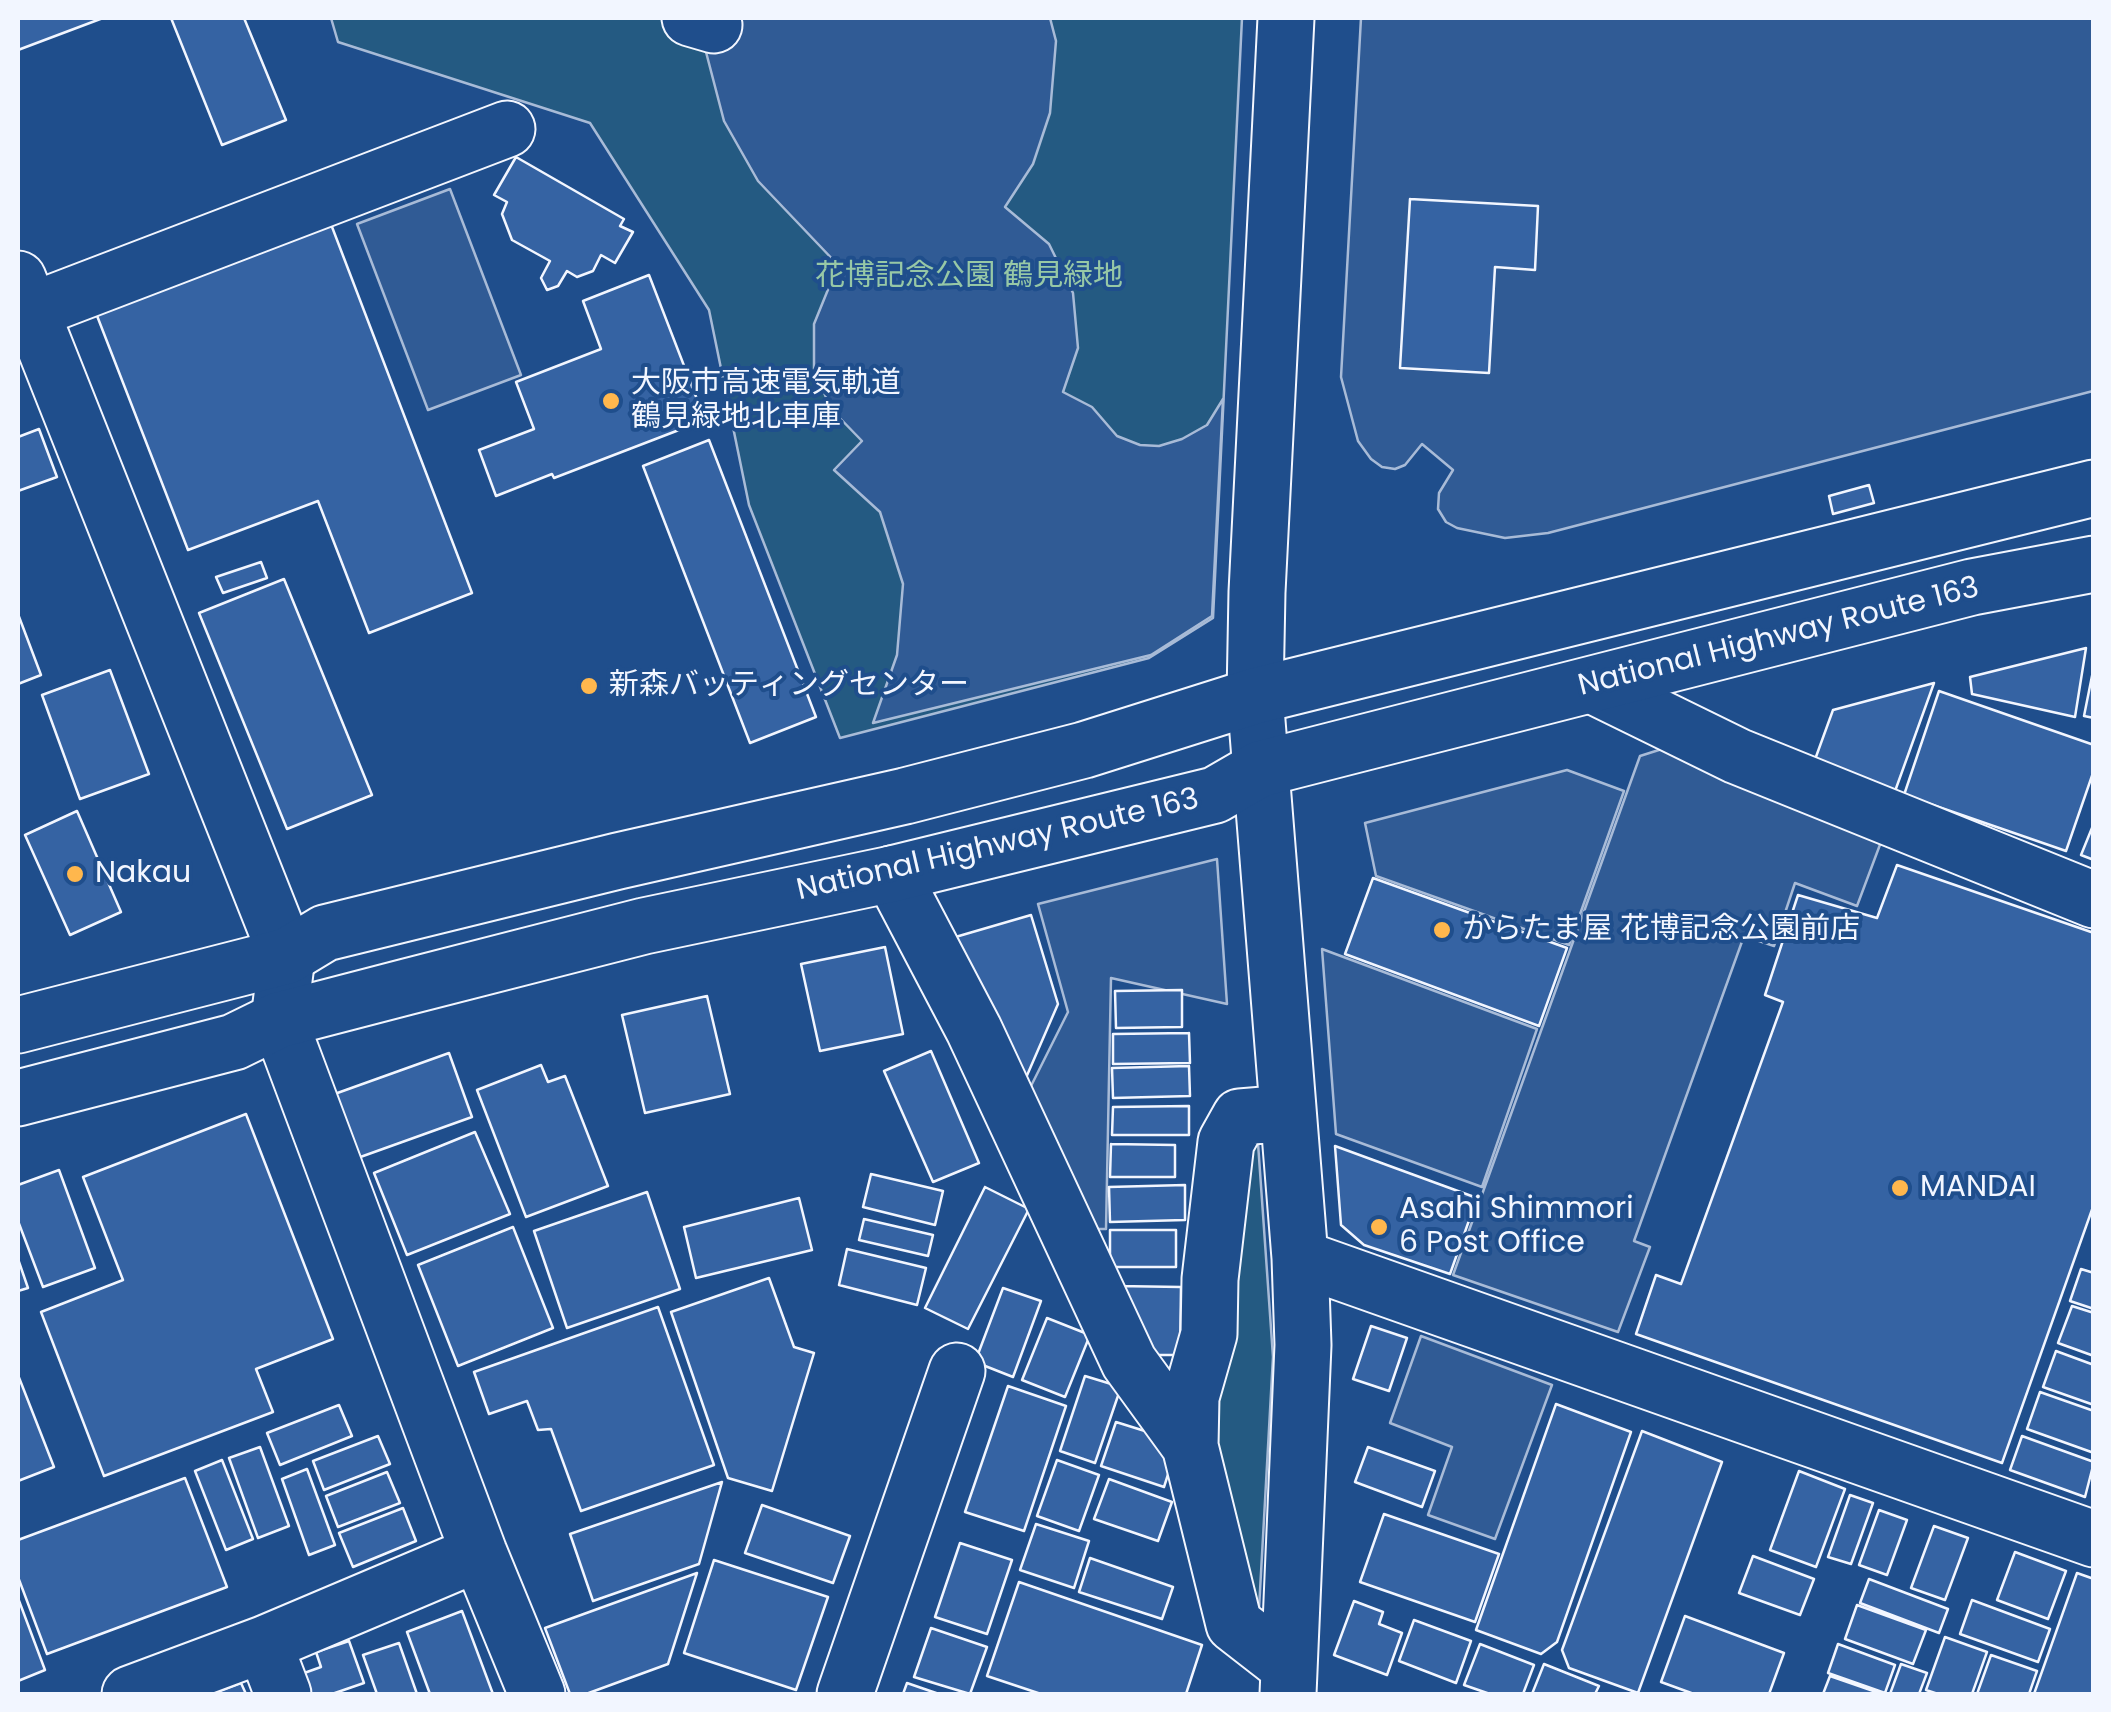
<!DOCTYPE html>
<meta charset="utf-8">
<style>
body{margin:0}
#map{position:relative;width:2111px;height:1712px;overflow:hidden;background:#1f4e8c;font-family:Poppins,sans-serif}
canvas{display:block}
.frame{position:absolute;inset:0;border:20px solid #f2f6ff;pointer-events:none}
</style>
<div id="map">
<canvas width="2111" height="1712"></canvas>
<div class="frame"></div>
</div>
<script>
const ctx = document.querySelector('canvas').getContext('2d');
ctx.lineJoin = 'round';
function fill(path, color) { ctx.fillStyle = color; ctx.fill(path, 'evenodd'); }
const toPath = rows => new Path2D(rows.map(r => 'M' + r).join(''));
function trace(path, color, width, dash) { ctx.strokeStyle = color; ctx.lineWidth = width; ctx.lineCap = dash ? 'butt' : 'round'; ctx.setLineDash(dash || []); ctx.stroke(path); }
function label(font, color, halo, rows, align = 'center') {
  ctx.font = font + ' Poppins,"Noto Sans JP",sans-serif'; ctx.lineWidth = 8; ctx.setLineDash([]); ctx.textBaseline = 'middle'; ctx.strokeStyle = halo; ctx.fillStyle = color; for (const [text, x, y, turn = 0] of rows) {
    ctx.save(); ctx.translate(x, y); ctx.rotate((+turn || 0) * Math.PI / 180); ctx.textAlign = isNaN(turn) ? turn : align; if (halo) ctx.strokeText(text, 0, 0); ctx.fillText(text, 0, 0); ctx.restore();
  }
}
const green = toPath([
 [331,18,1242,18,1213,618,1149,658,840,738,749,505,709,310,590,123,338,42,331,18],
 [1258,1143,1273,1357,1259,1609,1248,1610,1200,1409,1243,1144,1258,1143]
]);
const parking = toPath([
 [717,18,1050,18,1056,41,1050,113,1033,164,1005,207,1049,244,1073,293,1078,348,1063,392,1092,407,1117,436,1140,445,1159,446,1182,439,1207,425,1223,399,1212,616,1151,655,873,723,897,655,903,584,880,512,834,470,862,441,831,409,814,369,814,324,838,265,758,181,724,121,706,52,717,18],
 [1361,18,2093,18,2093,391,1548,533,1505,538,1457,528,1446,522,1438,509,1439,493,1453,470,1422,444,1405,465,1395,469,1382,467,1371,459,1358,441,1341,377,1361,18],
 [450,189,521,375,428,410,357,224,450,189],
 [1662,749,1881,842,1857,906,1795,883,1774,946,1744,936,1634,1241,1650,1247,1618,1332,1453,1275,1640,756,1662,749],
 [1567,770,1624,791,1569,945,1376,876,1365,823,1567,770],
 [1217,859,1227,1004,1111,978,1106,1229,1087,1229,1023,1102,1068,1012,1038,904,1217,859],
 [1322,949,1537,1029,1482,1187,1336,1134,1322,949],
 [1421,1336,1552,1385,1495,1539,1428,1515,1452,1447,1390,1423,1421,1336]
]);
const building = toPath([
 [18,18,103,18,18,50,18,18],
 [171,18,244,18,286,120,222,145,171,18],
 [516,157,624,219,620,226,633,232,615,263,601,255,593,271,577,277,567,271,558,286,547,290,541,278,550,261,512,240,502,214,507,202,494,195,516,157],
 [1410,199,1538,206,1535,270,1495,267,1489,373,1400,368,1410,199],
 [329,219,472,593,369,633,318,501,188,550,94,308,329,219],
 [649,275,705,420,554,478,552,474,496,496,479,450,534,429,516,382,601,349,583,301,649,275],
 [39,429,57,477,18,491,18,437,39,429],
 [709,440,816,717,750,743,643,466,709,440],
 [1869,485,1874,503,1833,514,1829,496,1869,485],
 [261,562,267,578,223,593,216,577,261,562],
 [284,579,372,795,287,829,199,613,284,579],
 [18,614,41,675,18,684,18,614],
 [2086,648,2075,717,1972,694,1970,677,2086,648],
 [2094,666,2094,718,2084,716,2094,666],
 [110,670,149,774,80,799,42,695,110,670],
 [1934,683,1894,794,1813,765,1833,710,1934,683],
 [1939,691,2094,745,2094,770,2066,851,1904,795,1939,691],
 [77,811,121,912,70,935,25,835,77,811],
 [2094,823,2094,860,2081,855,2094,823],
 [1897,865,2094,933,2094,1204,2002,1463,1636,1334,1656,1275,1681,1284,1783,1002,1765,995,1798,895,1877,918,1897,865],
 [1373,878,1567,948,1539,1026,1345,954,1373,878],
 [1031,915,1058,1004,1025,1080,952,938,1031,915],
 [885,947,903,1034,820,1051,801,964,885,947],
 [1182,990,1182,1027,1116,1028,1115,991,1182,990],
 [707,996,730,1094,645,1113,622,1015,707,996],
 [1189,1033,1190,1063,1113,1064,1113,1034,1189,1033],
 [931,1051,979,1163,933,1182,884,1071,931,1051],
 [449,1053,472,1117,352,1160,329,1096,449,1053],
 [541,1065,548,1082,565,1076,608,1186,526,1217,477,1090,541,1065],
 [1189,1066,1190,1096,1113,1098,1112,1068,1189,1066],
 [1189,1106,1189,1135,1112,1135,1113,1107,1189,1106],
 [246,1114,333,1339,256,1369,273,1412,104,1476,41,1312,123,1280,83,1177,246,1114],
 [475,1132,510,1214,407,1255,374,1173,475,1132],
 [1111,1144,1175,1145,1175,1177,1110,1177,1111,1144],
 [1335,1146,1477,1198,1450,1274,1364,1245,1341,1225,1335,1146],
 [59,1170,95,1268,43,1287,18,1221,18,1185,59,1170],
 [871,1174,943,1191,935,1225,863,1207,871,1174],
 [1185,1185,1185,1220,1110,1222,1109,1187,1185,1185],
 [985,1187,1029,1209,968,1329,925,1308,985,1187],
 [647,1192,680,1289,567,1328,534,1231,647,1192],
 [799,1198,812,1250,696,1278,684,1227,799,1198],
 [864,1219,933,1235,928,1256,859,1240,864,1219],
 [513,1227,553,1328,458,1366,418,1265,513,1227],
 [1110,1230,1176,1230,1176,1267,1110,1267,1110,1230],
 [847,1249,926,1268,917,1305,839,1285,847,1249],
 [18,1259,28,1288,18,1291,18,1259],
 [2081,1269,2094,1273,2094,1309,2070,1301,2081,1269],
 [769,1278,794,1347,814,1353,772,1491,728,1478,671,1312,769,1278],
 [1117,1286,1181,1287,1180,1355,1138,1355,1117,1286],
 [1003,1288,1041,1301,1013,1377,975,1362,1003,1288],
 [2072,1306,2094,1313,2094,1356,2058,1343,2072,1306],
 [658,1307,714,1465,581,1511,551,1429,538,1430,527,1401,489,1414,474,1372,658,1307],
 [1047,1318,1090,1335,1065,1397,1022,1380,1047,1318],
 [1371,1326,1407,1338,1389,1391,1353,1379,1371,1326],
 [2056,1351,2094,1365,2094,1405,2043,1387,2056,1351],
 [18,1375,54,1467,18,1481,18,1375],
 [1085,1376,1121,1387,1095,1463,1060,1451,1085,1376],
 [1008,1386,1066,1406,1024,1531,965,1512,1008,1386],
 [2040,1392,2094,1411,2094,1453,2027,1429,2040,1392],
 [1556,1404,1631,1432,1557,1642,1541,1654,1476,1630,1556,1404],
 [339,1405,352,1436,280,1465,267,1433,339,1405],
 [1116,1422,1148,1432,1172,1462,1164,1487,1101,1466,1116,1422],
 [1642,1431,1722,1462,1638,1693,1569,1668,1562,1650,1642,1431],
 [378,1436,390,1464,324,1490,313,1461,378,1436],
 [2022,1436,2094,1462,2085,1497,2010,1470,2022,1436],
 [260,1447,289,1526,258,1538,229,1458,260,1447],
 [1368,1447,1435,1471,1422,1507,1355,1482,1368,1447],
 [222,1460,253,1539,226,1550,195,1471,222,1460],
 [1057,1460,1099,1475,1079,1531,1037,1516,1057,1460],
 [307,1469,335,1545,309,1555,282,1479,307,1469],
 [1799,1471,1845,1489,1816,1567,1770,1550,1799,1471],
 [387,1472,400,1503,338,1527,326,1496,387,1472],
 [185,1478,227,1587,47,1654,18,1577,18,1540,185,1478],
 [1109,1479,1172,1502,1158,1541,1094,1519,1109,1479],
 [722,1482,699,1564,593,1601,570,1534,722,1482],
 [1850,1495,1873,1503,1851,1564,1828,1557,1850,1495],
 [762,1505,850,1536,833,1583,745,1553,762,1505],
 [403,1508,416,1541,353,1567,339,1533,403,1508],
 [1879,1510,1907,1520,1887,1575,1859,1565,1879,1510],
 [1384,1514,1499,1554,1475,1622,1360,1582,1384,1514],
 [1036,1524,1089,1541,1074,1588,1020,1570,1036,1524],
 [1934,1526,1968,1538,1945,1600,1911,1588,1934,1526],
 [960,1543,1012,1560,987,1634,935,1617,960,1543],
 [2015,1552,2066,1571,2048,1619,1997,1600,2015,1552],
 [1753,1556,1814,1579,1800,1615,1739,1593,1753,1556],
 [1090,1558,1173,1587,1162,1619,1079,1592,1090,1558],
 [714,1560,828,1597,796,1690,684,1653,714,1560],
 [697,1573,668,1664,586,1694,570,1694,545,1628,697,1573],
 [2077,1573,2094,1579,2094,1694,2034,1694,2077,1573],
 [1869,1579,1948,1609,1939,1633,1860,1603,1869,1579],
 [1019,1582,1202,1645,1186,1694,1041,1694,987,1676,1019,1582],
 [18,1598,45,1670,18,1681,18,1598],
 [1972,1600,2050,1629,2038,1662,1960,1634,1972,1600],
 [1354,1601,1383,1612,1379,1624,1402,1633,1387,1675,1334,1655,1354,1601],
 [1857,1605,1926,1630,1913,1664,1845,1639,1857,1605],
 [462,1611,493,1694,430,1694,407,1632,462,1611],
 [1685,1616,1784,1653,1769,1694,1694,1694,1661,1682,1685,1616],
 [1414,1620,1471,1641,1456,1683,1399,1661,1414,1620],
 [931,1628,987,1647,970,1694,914,1677,931,1628],
 [1945,1637,1987,1652,1972,1694,1938,1694,1926,1690,1945,1637],
 [349,1641,364,1683,332,1694,299,1694,293,1677,321,1667,316,1652,349,1641],
 [399,1643,417,1694,377,1694,363,1655,399,1643],
 [1480,1644,1534,1665,1523,1694,1490,1694,1464,1685,1480,1644],
 [1838,1644,1895,1665,1885,1693,1828,1673,1838,1644],
 [1991,1655,2037,1671,2029,1694,1977,1694,1991,1655],
 [1544,1664,1599,1686,1595,1694,1532,1694,1544,1664],
 [1901,1664,1927,1673,1919,1694,1890,1694,1901,1664],
 [1830,1676,1882,1694,1823,1694,1830,1676],
 [241,1683,246,1694,212,1694,241,1683],
 [907,1683,939,1694,903,1694,907,1683]
]);
const minor = toPath([
 [690,18,714,25],
 [1286,18,1257,592,1255,696,1300,1258,1303,1345,1288,1694],
 [18,279,287,956,279,1020,479,1553,537,1694],
 [18,316,507,129],
 [1592,685,1737,756,2094,900],
 [892,874,974,1030,1129,1362,1190,1446,1234,1624,1288,1666],
 [1300,1258,2094,1539],
 [1190,1446,1191,1397,1209,1334,1210,1279,1226,1142,1240,1117,1288,1113],
 [264,1644,283,1694],
 [130,1694,264,1644,479,1553],
 [845,1694,957,1371]
]);
const highway = toPath([
 [18,1025,287,956,325,933,618,861,905,796,1084,750,1255,696,2094,488],
 [18,1098,234,1042,279,1020,406,987,644,926,892,874,1215,795,1260,769,1972,587,2094,564]
]);
const markers = [
 [611,401,10,"#ffb74d"],
 [589,686,10,"#ffb74d"],
 [75,874,10,"#ffb74d"],
 [1442,930,10,"#ffb74d"],
 [1900,1188,10,"#ffb74d"],
 [1379,1227,10,"#ffb74d"]
];
const parkNames = [
 ["花博記念公園 鶴見緑地",969,277]
];
const poiNames = [
 ["大阪市高速電気軌道",631,384],
 ["鶴見緑地北車庫",631,418],
 ["新森バッティングセンター",609,686],
 ["Nakau",95,874],
 ["からたま屋 花博記念公園前店",1462,930],
 ["MANDAI",1920,1188],
 ["Asahi Shimmori",1399,1210],
 ["6 Post Office",1399,1244]
];
const streetNames = [
 ["National Highway Route 163",1779,638,-14],
 ["National Highway Route 163",998,846,-13]
];
fill(green, '#245a82');
trace(green, '#a8bbd7', 2.5);
fill(parking, '#305b95');
trace(parking, '#a8bbd7', 2.5);
fill(building, '#3563a3');
trace(building, '#f2f6ff', 2.5);
trace(minor, '#f2f6ff', 59);
trace(highway, '#f2f6ff', 59);
trace(minor, '#1f4e8c', 55);
trace(highway, '#1f4e8c', 55);
for (const [x, y, r, color] of markers) { const dot = new Path2D(); dot.arc(x, y, r, 0, 2 * Math.PI); ctx.fillStyle = color; ctx.fill(dot); trace(dot, '#1f4e8c', 4); }
label('30px', '#97c8a6', '#1f4e8c', parkNames);
label('30px', '#f2f6ff', '#1f4e8c', poiNames, 'left');
label('30px', '#f2f6ff', '#1f4e8c', streetNames);
</script>
